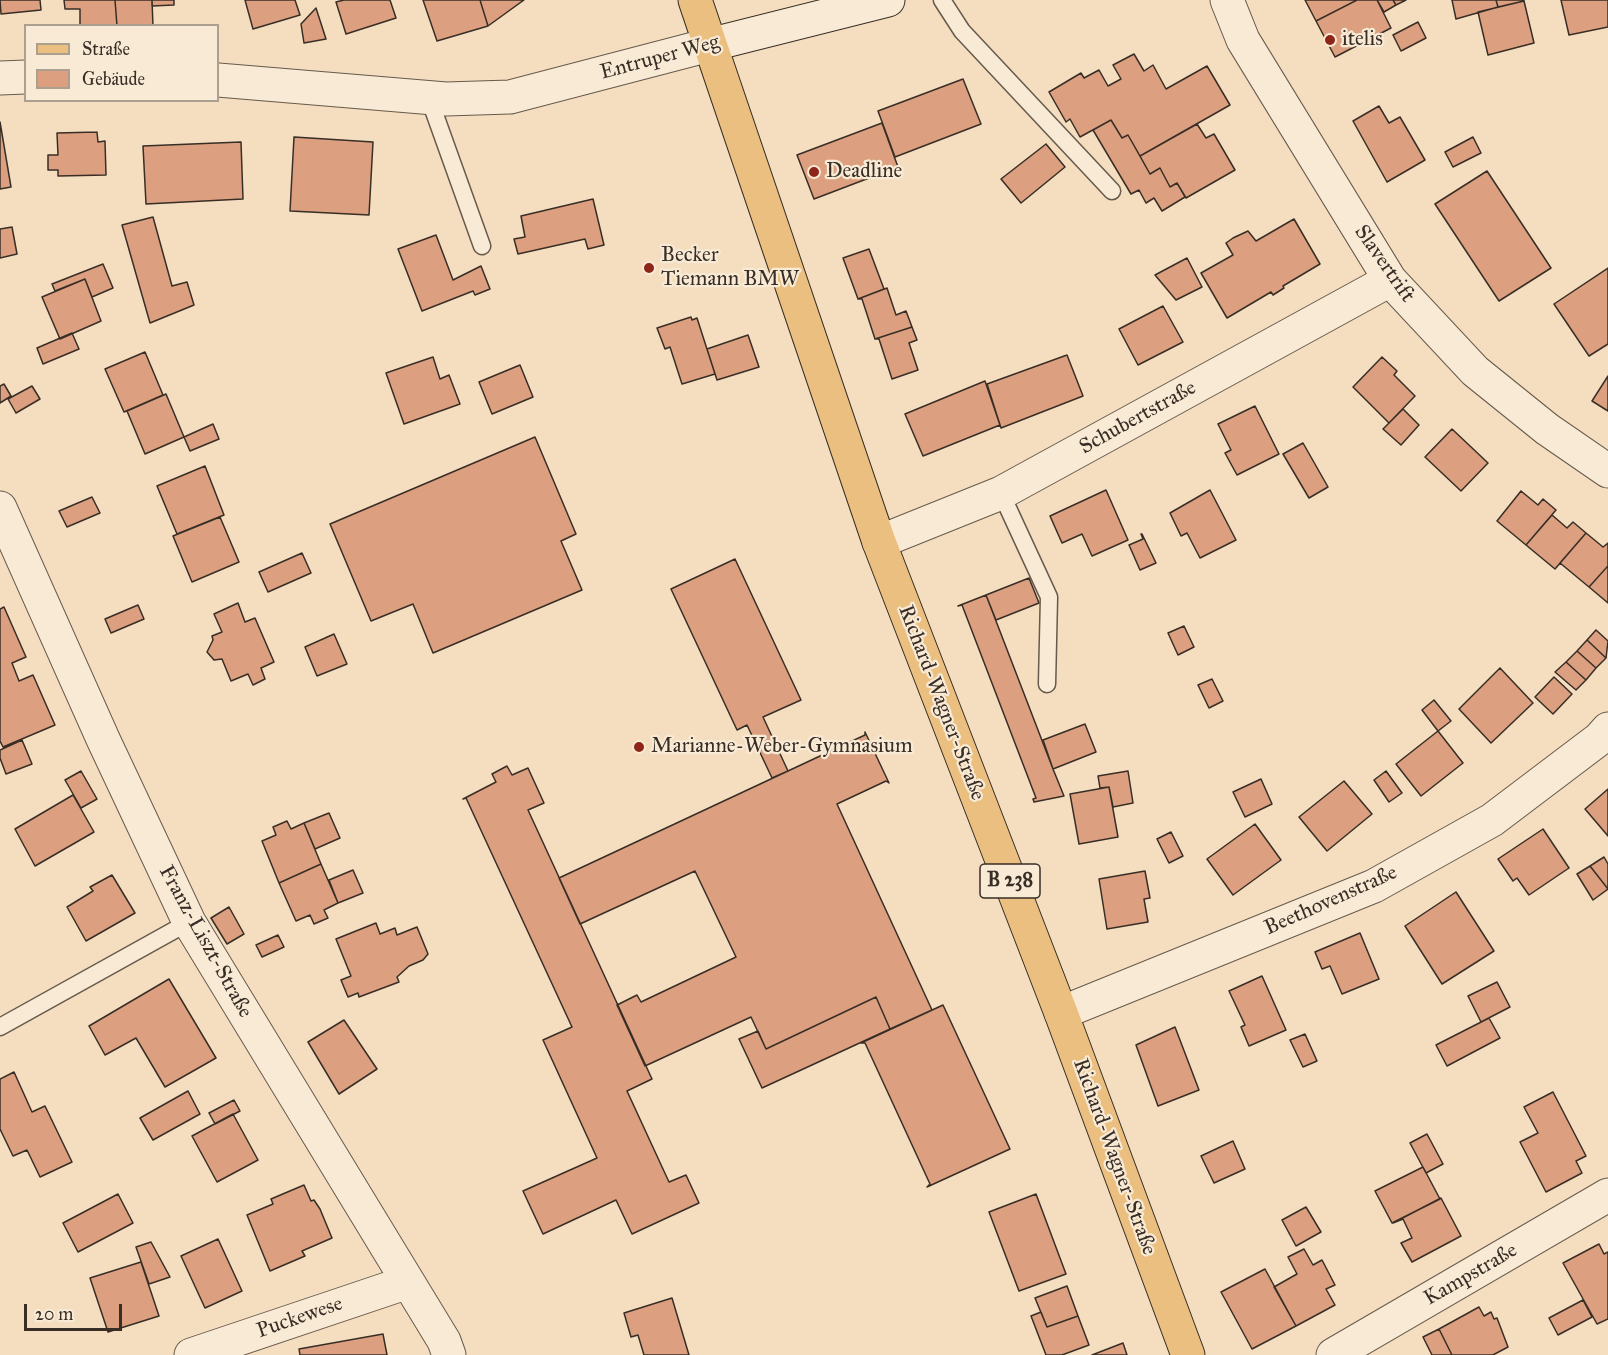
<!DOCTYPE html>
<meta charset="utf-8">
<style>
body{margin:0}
#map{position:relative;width:1608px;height:1355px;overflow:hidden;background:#f4debf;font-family:"IM FELL Great Primer",serif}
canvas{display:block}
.legend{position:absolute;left:24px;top:24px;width:195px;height:78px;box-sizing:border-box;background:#f8ead5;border:2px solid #ab9f8f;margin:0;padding:8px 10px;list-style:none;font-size:18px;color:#382e26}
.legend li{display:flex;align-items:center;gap:12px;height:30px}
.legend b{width:30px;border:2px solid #ab9f8f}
.scale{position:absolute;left:24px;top:1304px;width:98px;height:27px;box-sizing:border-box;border:3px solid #382e26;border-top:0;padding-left:8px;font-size:18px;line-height:21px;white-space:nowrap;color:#382e26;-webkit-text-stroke:4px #f8ead5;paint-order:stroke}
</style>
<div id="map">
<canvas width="1608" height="1355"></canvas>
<ul class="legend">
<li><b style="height:8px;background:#eabf80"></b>Straße</li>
<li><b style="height:16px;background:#dc9f7f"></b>Gebäude</li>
</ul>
<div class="scale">20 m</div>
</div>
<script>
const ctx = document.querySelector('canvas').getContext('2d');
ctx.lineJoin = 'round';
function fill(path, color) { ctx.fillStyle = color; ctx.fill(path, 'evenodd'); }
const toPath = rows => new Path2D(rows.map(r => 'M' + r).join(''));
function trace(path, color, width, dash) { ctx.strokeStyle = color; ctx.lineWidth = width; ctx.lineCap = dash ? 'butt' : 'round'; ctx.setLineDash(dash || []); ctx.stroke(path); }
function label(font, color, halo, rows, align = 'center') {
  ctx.font = font + ' "IM FELL Great Primer",serif'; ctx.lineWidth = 4.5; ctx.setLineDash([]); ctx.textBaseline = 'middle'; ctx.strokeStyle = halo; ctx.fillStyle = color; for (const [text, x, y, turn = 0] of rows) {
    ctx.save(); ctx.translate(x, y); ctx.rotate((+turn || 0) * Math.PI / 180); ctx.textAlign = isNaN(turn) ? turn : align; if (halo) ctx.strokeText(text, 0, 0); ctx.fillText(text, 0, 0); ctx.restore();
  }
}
const building = toPath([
 [0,0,40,0,41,10,1,14,0,0],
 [64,0,115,0,117,26,80,26,80,9,65,9,64,0],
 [115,0,152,0,153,26,117,26,115,0],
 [152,0,174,0,174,5,152,6,152,0],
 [245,0,295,0,300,15,253,29,245,0],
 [344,0,390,0,396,18,346,34,336,2,344,0],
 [423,0,480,0,488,26,437,41,423,0],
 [480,0,524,0,488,26,480,0],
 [1305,0,1357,0,1316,21,1305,0],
 [1357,0,1377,0,1391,28,1335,57,1316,21,1357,0],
 [1377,0,1393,0,1396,5,1384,12,1377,0],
 [1393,0,1406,0,1396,5,1393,0],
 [1452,0,1496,0,1498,7,1456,19,1452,0],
 [1496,0,1524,0,1524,1,1498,7,1496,0],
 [1561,0,1608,0,1608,27,1569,35,1561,0],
 [1524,1,1534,43,1488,55,1478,12,1524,1],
 [316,8,326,39,304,43,301,24,316,8],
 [1418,22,1426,38,1401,51,1393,35,1418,22],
 [1134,54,1144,71,1153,65,1166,89,1207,66,1230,105,1140,156,1128,135,1122,138,1111,120,1080,137,1070,119,1066,122,1049,92,1081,73,1084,78,1099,70,1108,86,1121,79,1113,65,1134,54],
 [963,79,981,124,895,157,878,111,963,79],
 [1379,106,1389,123,1400,117,1425,160,1387,182,1353,121,1379,106],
 [1111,120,1122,138,1128,135,1150,174,1160,168,1170,187,1177,183,1185,197,1162,211,1154,198,1146,203,1139,190,1131,194,1093,130,1111,120],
 [0,122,11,187,0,189,0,122],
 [882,123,898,167,814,199,797,155,882,123],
 [1197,124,1206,138,1214,134,1235,170,1186,198,1177,183,1170,187,1160,168,1150,174,1140,156,1197,124],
 [97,132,98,142,105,141,106,175,58,176,58,170,48,170,48,155,58,155,57,133,97,132],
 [294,137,373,142,369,215,290,211,294,137],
 [1473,137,1481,153,1453,167,1445,152,1473,137],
 [241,142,243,199,146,204,143,146,241,142],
 [1046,144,1065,167,1021,203,1001,179,1046,144],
 [1487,171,1551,268,1499,301,1435,204,1487,171],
 [593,199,604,245,588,249,585,239,518,254,514,239,525,237,521,216,593,199],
 [153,217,172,286,187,282,194,305,150,323,122,225,153,217],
 [1294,219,1320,264,1283,286,1284,288,1273,295,1271,292,1227,318,1201,273,1233,255,1226,243,1233,238,1248,231,1256,241,1294,219],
 [12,227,17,254,0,258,0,229,12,227],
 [436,235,453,280,481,266,490,289,475,295,473,291,422,311,398,249,436,235],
 [869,249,884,289,858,299,843,258,869,249],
 [1187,258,1202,287,1176,300,1155,275,1187,258],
 [103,264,113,288,92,297,85,279,55,291,52,284,103,264],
 [1608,268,1608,344,1589,356,1554,304,1608,268],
 [85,279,101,321,60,339,42,297,85,279],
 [887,288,896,315,906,311,912,327,875,339,862,299,858,299,887,288],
 [1163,306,1183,342,1138,365,1119,329,1163,306],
 [691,317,692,320,697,318,715,374,682,384,670,347,665,349,657,328,691,317],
 [912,327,917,340,909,343,918,370,892,379,879,339,875,339,912,327],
 [72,333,79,349,43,364,37,348,72,333],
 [748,335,759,367,717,380,707,349,748,335],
 [145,352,163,395,124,412,105,369,145,352],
 [1067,355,1083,396,1001,428,987,384,1067,355],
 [433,357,440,379,449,375,460,404,404,424,386,373,433,357],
 [1382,357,1397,371,1394,375,1415,396,1389,423,1353,387,1382,357],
 [520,365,533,397,492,414,479,382,520,365],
 [1608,376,1608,411,1592,401,1608,376],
 [985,381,1000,425,923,456,905,414,985,381],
 [4,384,11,396,0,403,0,386,4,384],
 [32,386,40,399,16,413,8,399,32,386],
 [166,394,184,437,145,454,127,411,166,394],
 [1255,406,1279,454,1237,475,1225,453,1231,450,1218,424,1255,406],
 [1403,409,1419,425,1401,445,1383,429,1403,409],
 [213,424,219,439,190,451,184,437,213,424],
 [1452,429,1488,463,1461,491,1425,457,1452,429],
 [535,437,576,534,561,541,582,590,433,653,413,604,371,621,330,524,535,437],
 [1303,443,1328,487,1309,498,1283,454,1303,443],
 [205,466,224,515,177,534,157,486,205,466],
 [1106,490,1128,540,1092,556,1082,534,1062,543,1050,516,1106,490],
 [1210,490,1236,540,1200,558,1187,533,1181,536,1170,513,1210,490],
 [1521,491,1538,505,1543,499,1556,510,1526,545,1497,521,1521,491],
 [92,497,100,513,67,527,59,511,92,497],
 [1552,515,1567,528,1573,522,1586,533,1555,569,1526,545,1552,515],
 [220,517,239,562,192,582,173,536,220,517],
 [1586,533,1603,547,1608,543,1608,566,1589,587,1560,563,1586,533],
 [1141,534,1142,534,1156,563,1140,570,1129,545,1143,539,1141,534],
 [302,553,311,573,268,592,259,572,302,553],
 [735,559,801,700,763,717,788,771,772,778,747,725,737,730,671,589,735,559],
 [1608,566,1608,603,1589,587,1608,566],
 [1029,578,1039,603,996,620,986,595,1029,578],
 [986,595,1053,769,1064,796,1034,802,1033,799,1036,798,962,605,958,606,986,595],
 [238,603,245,622,255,618,274,662,261,668,265,679,253,685,248,674,231,681,222,659,214,660,207,652,213,640,212,636,222,632,214,614,238,603],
 [138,605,144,619,111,633,105,619,138,605],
 [4,607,26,657,12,663,19,681,33,675,55,725,3,747,0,741,0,609,4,607],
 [1184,626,1194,647,1178,655,1168,633,1184,626],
 [1596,630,1608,641,1606,658,1587,640,1596,630],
 [334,634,347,664,317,676,305,647,334,634],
 [1587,640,1606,658,1596,668,1577,651,1587,640],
 [1577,651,1596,668,1586,680,1566,662,1577,651],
 [1566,662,1586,680,1576,690,1555,672,1566,662],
 [1500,668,1533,703,1491,743,1459,709,1500,668],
 [1554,677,1572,694,1553,714,1535,697,1554,677],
 [1212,679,1223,701,1209,708,1198,685,1212,679],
 [1434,700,1451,721,1438,731,1422,710,1434,700],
 [1085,724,1096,752,1053,769,1043,740,1085,724],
 [1438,731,1463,763,1421,796,1396,764,1438,731],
 [865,732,889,783,886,781,837,804,932,1010,890,1029,876,997,766,1049,751,1017,645,1066,617,1005,637,995,641,1002,736,957,695,871,580,924,559,878,865,735,865,732],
 [22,740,32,764,6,774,0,758,0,750,22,740],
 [507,766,512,775,528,768,544,803,528,810,652,1079,627,1091,669,1182,686,1175,699,1203,632,1234,616,1200,543,1234,523,1191,597,1158,543,1040,572,1027,466,798,463,799,496,782,492,774,507,766],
 [81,771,97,799,81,808,65,780,81,771],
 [1128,771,1133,803,1113,807,1109,787,1100,788,1098,776,1128,771],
 [1386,771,1402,793,1389,802,1374,780,1386,771],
 [1261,779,1272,804,1245,817,1233,792,1261,779],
 [1344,781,1372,814,1327,851,1299,817,1344,781],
 [1109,787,1118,837,1079,844,1070,794,1109,787],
 [1608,789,1608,836,1585,809,1608,789],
 [73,795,94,832,35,866,15,829,73,795],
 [329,813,340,838,315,849,304,823,329,813],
 [287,821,291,829,304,823,321,864,279,883,262,841,276,835,273,827,287,821],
 [1255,824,1281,860,1233,895,1207,859,1255,824],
 [1543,829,1569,868,1529,895,1517,878,1513,881,1498,859,1543,829],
 [1171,832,1183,856,1169,863,1157,839,1171,832],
 [1604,857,1608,864,1608,889,1590,866,1604,857],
 [321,864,338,903,324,910,328,918,314,924,310,915,296,921,279,883,321,864],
 [1590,866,1608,889,1593,900,1577,874,1590,866],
 [353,870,363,893,338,903,329,880,353,870],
 [1145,871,1150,898,1144,899,1148,922,1107,929,1099,879,1145,871],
 [112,875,135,913,86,941,67,907,93,891,90,887,112,875],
 [1456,892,1494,951,1442,984,1405,926,1456,892],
 [229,907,244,934,227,944,211,918,229,907],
 [376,923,380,934,395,928,397,935,417,927,428,954,423,960,409,966,397,977,399,982,359,997,358,993,348,997,341,980,351,976,336,939,376,923],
 [1360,933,1379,979,1342,994,1330,966,1322,969,1315,952,1360,933],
 [278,935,284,947,262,957,256,945,278,935],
 [1262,976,1286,1030,1249,1046,1241,1027,1245,1025,1229,991,1262,976],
 [169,979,216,1058,165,1087,136,1038,105,1055,89,1026,169,979],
 [1497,982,1510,1007,1481,1022,1468,996,1497,982],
 [876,997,890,1029,762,1088,739,1039,758,1031,766,1049,876,997],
 [943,1005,1010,1149,927,1187,930,1184,865,1043,861,1043,943,1005],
 [1489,1018,1500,1038,1447,1066,1436,1045,1489,1018],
 [344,1020,377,1069,339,1094,308,1042,344,1020],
 [1175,1027,1199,1090,1158,1106,1136,1045,1175,1027],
 [1305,1034,1317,1061,1303,1067,1290,1040,1305,1034],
 [14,1072,32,1112,45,1106,72,1162,40,1177,27,1150,13,1156,0,1129,0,1079,14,1072],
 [188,1091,200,1114,153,1140,140,1118,188,1091],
 [1553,1092,1586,1156,1576,1161,1582,1173,1546,1192,1520,1142,1538,1133,1524,1107,1553,1092],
 [234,1100,240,1111,215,1124,209,1113,234,1100],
 [233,1114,258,1160,217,1182,192,1136,233,1114],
 [1427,1134,1443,1164,1426,1173,1410,1143,1427,1134],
 [1233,1141,1245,1169,1214,1183,1201,1156,1233,1141],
 [1423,1167,1440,1199,1392,1223,1375,1191,1423,1167],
 [304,1185,311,1201,314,1200,320,1209,332,1238,302,1251,305,1256,270,1271,247,1215,273,1204,271,1199,304,1185],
 [118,1194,133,1223,78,1252,63,1223,118,1194],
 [1036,1194,1066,1274,1019,1291,989,1212,1036,1194],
 [1441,1198,1461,1236,1412,1262,1401,1243,1412,1238,1403,1219,1393,1223,1441,1198],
 [1306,1207,1321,1232,1296,1246,1282,1220,1306,1207],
 [218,1239,242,1291,205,1308,181,1256,218,1239],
 [151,1242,170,1277,149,1284,136,1247,151,1242],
 [1599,1244,1604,1254,1608,1252,1608,1319,1597,1324,1563,1263,1599,1244],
 [1304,1249,1313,1265,1322,1260,1335,1285,1326,1289,1335,1305,1296,1326,1274,1287,1297,1274,1288,1257,1304,1249],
 [141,1262,159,1316,108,1332,90,1278,141,1262],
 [1265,1269,1296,1326,1252,1349,1221,1292,1265,1269],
 [1067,1286,1078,1316,1047,1327,1035,1298,1067,1286],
 [672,1298,689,1355,644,1355,638,1335,631,1337,624,1313,672,1298],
 [1583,1300,1592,1317,1558,1335,1549,1318,1583,1300],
 [1479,1307,1484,1316,1491,1312,1494,1319,1497,1318,1508,1347,1493,1355,1452,1355,1439,1329,1479,1307],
 [1041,1312,1047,1327,1078,1316,1089,1345,1062,1355,1046,1355,1031,1316,1041,1312],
 [1439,1329,1452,1355,1432,1355,1423,1337,1439,1329],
 [383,1334,387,1355,300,1355,299,1349,383,1334],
 [1123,1343,1127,1355,1092,1355,1123,1343]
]);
const lane = toPath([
 [942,0,962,31,1112,191],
 [429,98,482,246],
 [1001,493,1049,597,1047,684],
 [0,1027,189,922]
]);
const street = toPath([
 [1227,0,1243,40,1390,280,1475,371,1547,429,1608,471],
 [0,78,26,77],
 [218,80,446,99,510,97,709,45],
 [0,508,103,739,189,922,444,1341,449,1355],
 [879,542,1001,493,1390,280],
 [1061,1013,1374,886,1492,820,1599,739,1608,729],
 [191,1355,408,1282],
 [1333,1355,1608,1195]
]);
const secondary = toPath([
 [709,45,888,0]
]);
const primary = toPath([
 [695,0,879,542,1061,1013,1188,1355]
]);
const markers = [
 [1330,40,6,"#8f2418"],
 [814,172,6,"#8f2418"],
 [649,268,6,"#8f2418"],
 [639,747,6,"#8f2418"]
];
const shields = [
 [1010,881,60]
];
const shieldNames = [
 ["B 238",1010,881]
];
const poiNames = [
 ["itelis",1342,40],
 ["Deadline",826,172],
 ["Becker",661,256],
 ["Tiemann BMW",661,280],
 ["Marianne-Weber-Gymnasium",651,747]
];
const streetNames = [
 ["Entruper Weg",660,58,-15],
 ["Slavertrift",1384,264,55],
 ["Schubertstraße",1138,418,-29],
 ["Richard-Wagner-Straße",941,703,69],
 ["Beethovenstraße",1331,901,-24],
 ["Franz-Liszt-Straße",205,942,61],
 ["Richard-Wagner-Straße",1114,1157,70],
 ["Kampstraße",1471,1275,-30],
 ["Puckewese",300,1318,-19]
];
fill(building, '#dc9f7f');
trace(building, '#382e26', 1.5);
trace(lane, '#675a4c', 19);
trace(street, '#675a4c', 35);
trace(secondary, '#382e26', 35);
trace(primary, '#382e26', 35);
trace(lane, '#f8ead5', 16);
trace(street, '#f8ead5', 33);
trace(secondary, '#f8ead5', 33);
trace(primary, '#eabf80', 33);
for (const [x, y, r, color] of markers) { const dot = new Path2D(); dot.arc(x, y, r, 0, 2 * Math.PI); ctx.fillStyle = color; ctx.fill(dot); trace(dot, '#f8ead5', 2); }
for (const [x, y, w] of shields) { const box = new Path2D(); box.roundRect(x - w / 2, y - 17, w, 34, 4.5); ctx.fillStyle = '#f8ead5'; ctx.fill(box); trace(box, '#382e26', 1.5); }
label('bold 20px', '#382e26', null, shieldNames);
label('21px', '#382e26', '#f8ead5', poiNames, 'left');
label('21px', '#382e26', '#f8ead5', streetNames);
</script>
